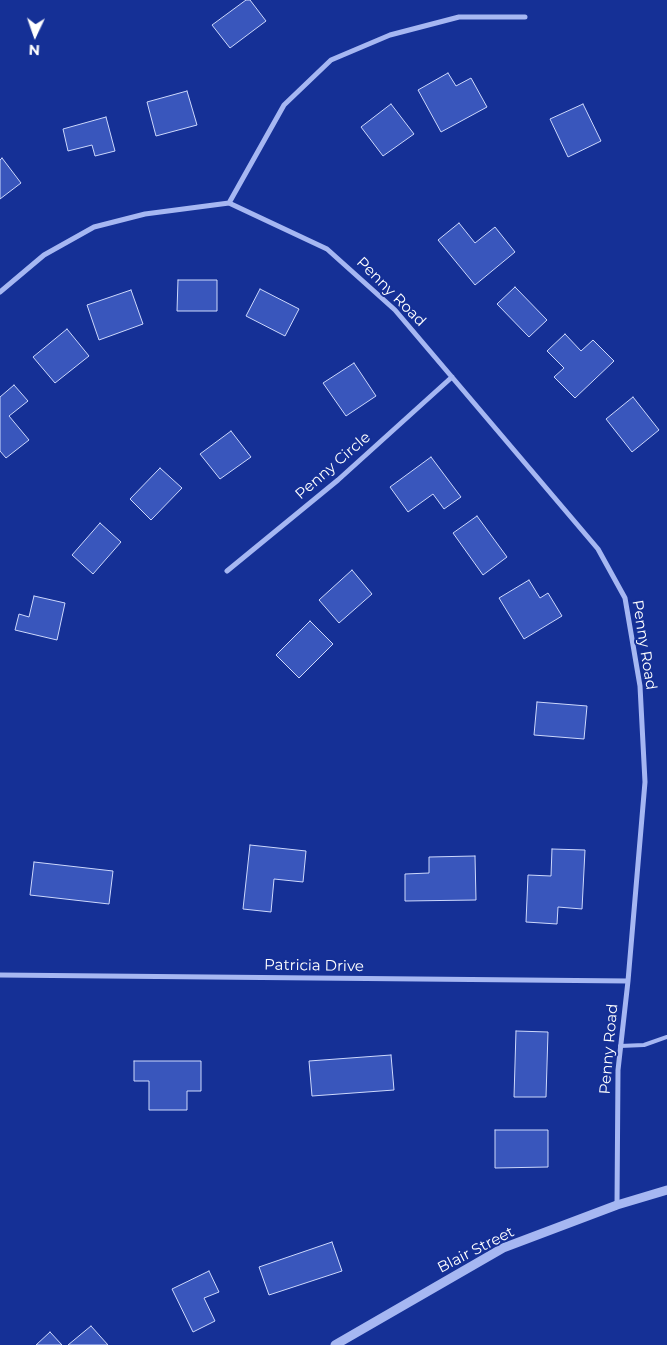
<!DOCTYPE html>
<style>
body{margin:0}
#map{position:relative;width:667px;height:1345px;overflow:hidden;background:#153096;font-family:Montserrat,sans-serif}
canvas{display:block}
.north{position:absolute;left:10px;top:10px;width:50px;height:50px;-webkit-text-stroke:4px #153096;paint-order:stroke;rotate:183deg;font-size:14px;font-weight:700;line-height:20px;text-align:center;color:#fff}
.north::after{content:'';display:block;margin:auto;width:18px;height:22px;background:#fff;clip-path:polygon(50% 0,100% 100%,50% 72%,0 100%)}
</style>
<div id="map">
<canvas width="667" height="1345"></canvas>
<div class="north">N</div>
</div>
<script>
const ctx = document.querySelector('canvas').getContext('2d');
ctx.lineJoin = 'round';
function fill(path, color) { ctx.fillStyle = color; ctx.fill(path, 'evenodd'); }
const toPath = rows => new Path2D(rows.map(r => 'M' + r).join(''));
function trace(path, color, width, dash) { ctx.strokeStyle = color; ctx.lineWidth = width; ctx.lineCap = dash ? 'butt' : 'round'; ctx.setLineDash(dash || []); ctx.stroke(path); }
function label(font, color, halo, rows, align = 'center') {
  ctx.font = font + ' Montserrat,sans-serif'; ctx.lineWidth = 4; ctx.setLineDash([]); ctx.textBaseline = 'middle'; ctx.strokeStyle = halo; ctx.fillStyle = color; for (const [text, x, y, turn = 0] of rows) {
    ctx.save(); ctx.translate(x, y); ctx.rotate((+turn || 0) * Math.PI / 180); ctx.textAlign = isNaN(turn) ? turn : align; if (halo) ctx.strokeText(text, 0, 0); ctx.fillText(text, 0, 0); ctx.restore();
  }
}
const building = toPath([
 [246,0,250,0,266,21,230,48,212,25,246,0],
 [448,73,456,86,471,78,487,107,441,132,418,90,448,73],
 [187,91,197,125,156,136,147,102,187,91],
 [391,104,414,134,383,156,361,127,391,104],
 [583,104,601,141,568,157,550,119,583,104],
 [106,117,115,151,95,156,92,145,68,151,63,129,106,117],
 [2,158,21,183,0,199,0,160,2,158],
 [459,223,475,243,495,227,515,252,475,285,438,240,459,223],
 [178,280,217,280,217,311,177,311,178,280],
 [515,287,547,320,529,337,497,304,515,287],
 [260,289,299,309,285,336,246,316,260,289],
 [131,290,143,324,99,340,87,305,131,290],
 [67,329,89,356,55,383,33,357,67,329],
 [565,334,581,351,593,340,614,361,575,398,554,377,564,368,547,351,565,334],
 [354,363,376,396,346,416,323,383,354,363],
 [14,385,28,401,9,416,29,440,6,458,0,451,0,397,14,385],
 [633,397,659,430,632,452,606,419,633,397],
 [231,431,251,457,220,479,200,454,231,431],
 [431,457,461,497,444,509,433,494,408,512,390,487,431,457],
 [160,468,182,488,151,520,130,499,160,468],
 [477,516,507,557,483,575,453,533,477,516],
 [100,523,121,542,93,574,72,555,100,523],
 [352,570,372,594,339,623,319,600,352,570],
 [529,580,540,598,548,593,562,616,524,639,499,598,529,580],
 [34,596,65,603,57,640,15,630,19,614,29,617,34,596],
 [310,621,333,644,299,678,276,655,310,621],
 [537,702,587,706,584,739,534,735,537,702],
 [250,845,306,851,303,882,274,879,271,912,243,909,250,845],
 [552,849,585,850,582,909,558,907,557,924,526,922,528,875,551,876,552,849],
 [475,856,476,900,405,901,405,874,429,873,429,857,475,856],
 [34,862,113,871,109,904,30,895,34,862],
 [516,1031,548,1032,546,1097,514,1097,516,1031],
 [391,1055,394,1090,312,1096,309,1061,391,1055],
 [134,1061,201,1061,201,1091,187,1091,187,1110,149,1110,149,1081,134,1081,134,1061],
 [495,1130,548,1130,548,1167,495,1168,495,1130],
 [332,1242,342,1271,269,1295,259,1267,332,1242],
 [209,1271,219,1292,204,1298,215,1321,193,1332,172,1289,209,1271],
 [91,1326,108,1345,68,1345,91,1326],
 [50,1332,62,1345,36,1345,50,1332]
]);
const service = toPath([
 [620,1046,644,1045,667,1037]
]);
const minor = toPath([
 [229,203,327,249,395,310,598,549,625,598,640,686,645,782,628,981,618,1070,617,1205],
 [229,203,284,105,331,60,390,35,459,17,525,17],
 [0,292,44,255,94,227,145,214,229,203],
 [227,571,338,480,452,377],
 [0,975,628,981]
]);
const tertiary = toPath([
 [335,1345,503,1248,617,1205,667,1190]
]);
const streetNames = [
 ["Penny Road",391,292,45],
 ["Penny Circle",333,466,-41],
 ["Penny Road",644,645,81],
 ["Patricia Drive",314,966,1],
 ["Penny Road",609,1049,-85],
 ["Blair Street",476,1250,-27]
];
fill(building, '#3956bc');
trace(building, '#cdd8fc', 1);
trace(service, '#a6b7f2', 4);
trace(minor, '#a6b7f2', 5);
trace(tertiary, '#a6b7f2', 9);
label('15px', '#fff', '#153096', streetNames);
</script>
